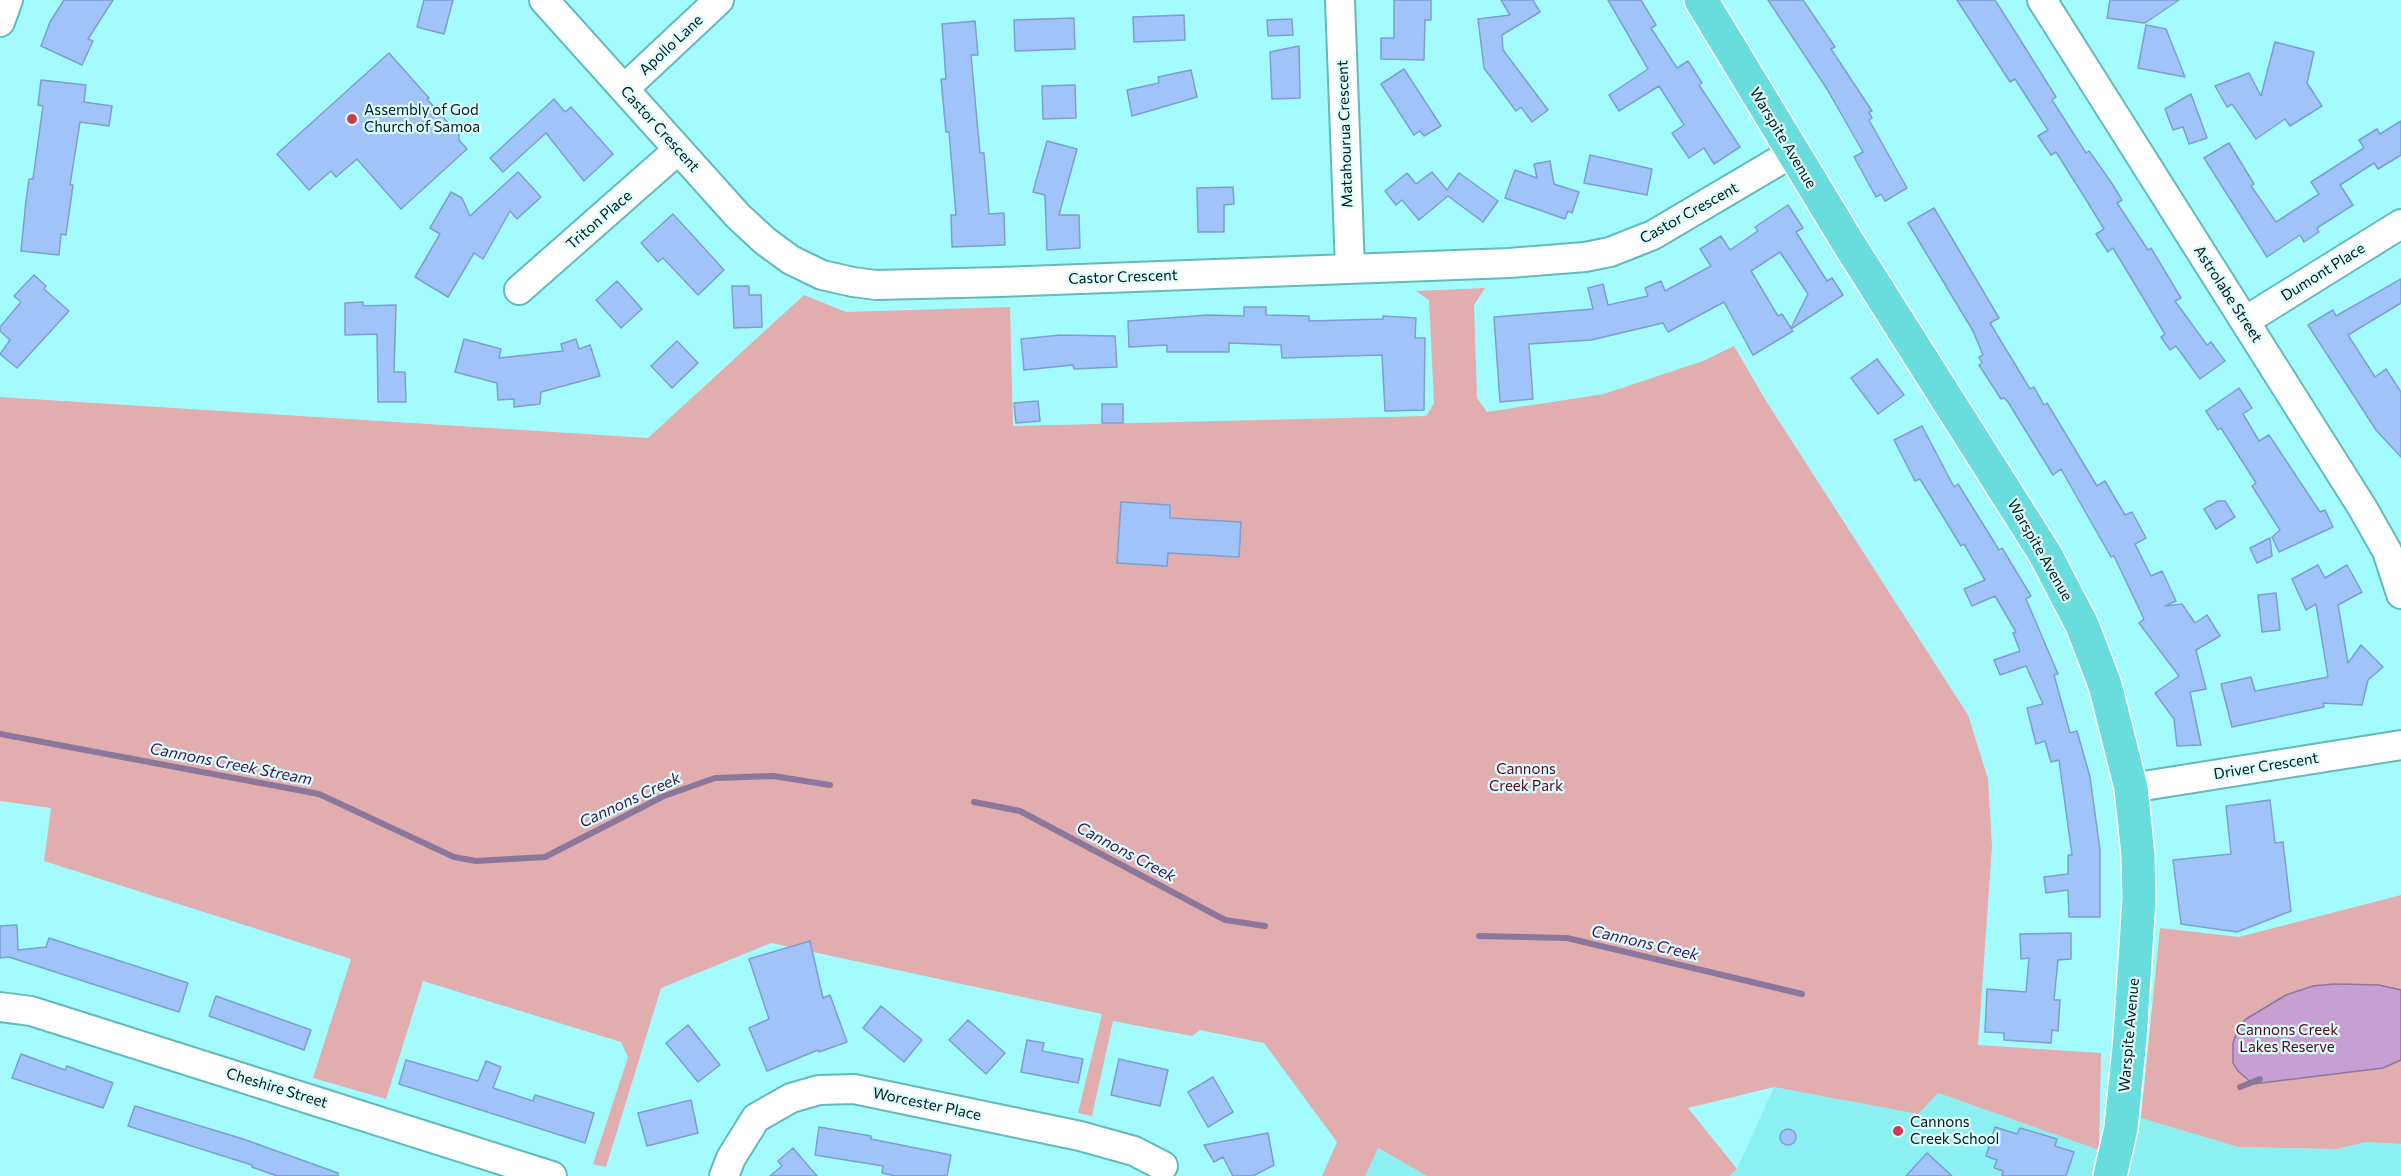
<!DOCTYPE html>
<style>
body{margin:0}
canvas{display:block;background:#a4fbfd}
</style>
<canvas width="2401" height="1176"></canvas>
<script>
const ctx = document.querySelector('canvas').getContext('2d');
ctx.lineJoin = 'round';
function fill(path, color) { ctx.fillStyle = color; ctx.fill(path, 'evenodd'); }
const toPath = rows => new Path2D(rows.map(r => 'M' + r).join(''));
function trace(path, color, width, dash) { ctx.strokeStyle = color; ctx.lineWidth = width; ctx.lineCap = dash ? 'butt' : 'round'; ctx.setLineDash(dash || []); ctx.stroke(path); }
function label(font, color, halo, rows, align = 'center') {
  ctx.font = font + ' Commissioner,sans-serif'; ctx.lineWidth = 4.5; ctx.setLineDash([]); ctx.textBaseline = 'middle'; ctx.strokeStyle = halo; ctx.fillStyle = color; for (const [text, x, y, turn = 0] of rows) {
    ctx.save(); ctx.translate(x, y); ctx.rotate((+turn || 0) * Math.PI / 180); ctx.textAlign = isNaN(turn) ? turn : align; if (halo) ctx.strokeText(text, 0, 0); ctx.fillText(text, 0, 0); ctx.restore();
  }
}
const built = toPath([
 [1774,1087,1918,1114,1937,1093,2099,1150,2093,1176,1729,1176,1737,1169],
 [2141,1118,2238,1147,2337,1149,2366,1142,2401,1144,2401,1176,2128,1176],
 [1377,1148,1427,1176,1365,1176]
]);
const green = toPath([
 [1485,288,1474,305,1477,398,1487,412,1604,394,1703,361,1734,346,1766,401,1968,715,1988,779,1992,847,1978,1045,2101,1053,2099,1150,1938,1093,1918,1114,1774,1087,1688,1108,1737,1169,1729,1176,1427,1176,1378,1148,1365,1176,1322,1176,1337,1142,1264,1043,1200,1030,1192,1036,1113,1021,1092,1116,1078,1113,1102,1014,771,943,661,988,606,1167,593,1164,628,1057,621,1042,423,981,386,1099,313,1078,351,959,44,861,51,808,0,801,0,397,648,438,804,295,846,312,1010,307,1013,426,1426,416,1434,403,1429,300,1416,291],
 [2401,895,2401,1144,2366,1142,2337,1149,2238,1147,2141,1118,2160,928,2239,937]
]);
const water = toPath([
 [2335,984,2379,985,2401,990,2401,1060,2383,1068,2253,1084,2238,1071,2233,1063,2233,1043,2239,1026,2246,1019,2286,995,2313,986,2335,984]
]);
const stream = toPath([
 [0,734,319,794,454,857,476,861,545,857,664,796,715,778,773,776,830,785],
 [974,802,1020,811,1225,920,1265,926],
 [1479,936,1567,938,1802,994],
 [2240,1087,2260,1079]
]);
const building = toPath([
 [64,0,113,0,88,39,93,41,82,65,41,46,50,22,64,0],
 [424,0,453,0,444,34,417,27,424,0],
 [1394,0,1431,0,1431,20,1425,20,1424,60,1381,59,1381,38,1394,38,1394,0],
 [1501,0,1533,0,1540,12,1502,35,1503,50,1548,110,1532,122,1521,107,1516,111,1484,68,1478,19,1510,15,1501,0],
 [1608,0,1641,0,1656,25,1651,28,1677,68,1688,61,1702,83,1699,85,1740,147,1714,164,1704,148,1689,158,1672,133,1684,125,1659,86,1619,111,1609,95,1648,69,1608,0],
 [1768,0,1803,0,1835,47,1831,49,1872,111,1869,112,1872,118,1869,120,1907,188,1885,201,1881,194,1876,197,1854,157,1863,152,1827,89,1768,0],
 [1957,0,1995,0,2014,30,2056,97,2052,100,2086,153,2089,151,2111,182,2122,200,2117,203,2148,250,2151,248,2181,298,2175,301,2207,345,2211,342,2225,361,2200,379,2176,346,2170,350,2161,337,2165,334,2113,248,2108,252,2096,234,2104,229,2085,198,2056,152,2051,155,2038,136,2048,130,2015,79,2010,82,1957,0],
 [2110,0,2179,0,2145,23,2107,18,2110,0],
 [1184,15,1185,40,1134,42,1133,17,1184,15],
 [1074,18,1075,49,1015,51,1014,20,1074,18],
 [1292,19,1293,35,1268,36,1267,20,1292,19],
 [975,21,978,55,971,55,980,153,984,153,989,214,1004,213,1005,245,952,247,951,215,956,215,949,132,946,132,941,79,946,79,942,24,975,21],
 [2146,25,2166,29,2185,77,2138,68,2146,25],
 [2275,42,2314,52,2307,83,2322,106,2290,126,2285,119,2256,139,2232,104,2227,107,2215,86,2249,73,2261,96,2275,42],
 [1299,46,1300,98,1272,99,1270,52,1299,46],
 [389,53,429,98,427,99,459,135,459,140,467,149,401,209,357,159,336,177,331,171,309,190,277,154,389,53],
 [1404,69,1441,126,1424,136,1420,131,1414,135,1381,84,1404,69],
 [1191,70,1197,97,1132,116,1127,90,1159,83,1158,77,1191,70],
 [41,80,86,85,84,102,112,106,109,126,80,122,70,185,73,185,66,235,61,234,59,255,21,251,26,201,29,179,33,179,43,106,38,105,41,80],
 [1075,85,1076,118,1043,119,1042,86,1075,85],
 [2191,94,2207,138,2189,144,2183,127,2173,130,2165,109,2191,94],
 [554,99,565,112,571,107,613,154,584,181,546,133,503,172,490,158,554,99],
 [2401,121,2401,155,2378,169,2374,163,2340,185,2353,205,2317,228,2319,232,2304,242,2300,235,2267,257,2204,158,2229,143,2254,184,2251,186,2276,222,2319,194,2311,182,2364,148,2359,140,2377,129,2380,134,2401,121],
 [1047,141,1077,149,1059,215,1079,215,1080,248,1047,250,1045,195,1033,192,1047,141],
 [1590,155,1652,169,1647,195,1584,183,1590,155],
 [1550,161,1554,184,1579,192,1572,213,1568,211,1565,219,1505,198,1515,170,1537,178,1534,164,1550,161],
 [518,172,541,197,517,219,510,211,483,259,474,253,448,297,415,277,440,234,430,228,451,192,462,198,470,216,518,172],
 [1432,172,1447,190,1459,173,1498,201,1483,222,1448,196,1419,220,1402,200,1396,205,1385,191,1407,173,1416,184,1432,172],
 [1233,187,1234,204,1224,205,1224,232,1198,232,1197,188,1233,187],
 [1788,205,1803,228,1796,232,1827,281,1832,278,1843,295,1791,329,1793,331,1753,355,1724,302,1668,332,1663,323,1591,340,1529,344,1533,399,1500,402,1494,317,1593,309,1588,288,1603,284,1608,305,1648,296,1645,288,1661,281,1665,291,1711,266,1700,249,1721,236,1730,250,1758,231,1755,227,1788,205],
 [1780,252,1808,294,1791,328,1782,314,1778,316,1751,271,1780,252],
 [1934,208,1999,318,1990,323,2030,389,2034,387,2044,405,2047,403,2097,486,2105,481,2125,515,2132,512,2146,538,2135,544,2151,576,2162,571,2176,601,2165,606,2182,604,2195,623,2207,615,2220,636,2196,650,2206,689,2190,692,2201,745,2177,746,2174,719,2155,693,2179,676,2139,623,2144,619,2114,556,2111,557,2061,469,2053,475,2008,402,2004,398,2001,399,1979,365,1982,363,1979,357,1983,355,1973,331,1908,223,1934,208],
 [673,214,724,270,698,295,663,258,658,262,641,243,673,214],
 [34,275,46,286,44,289,69,311,17,368,0,354,10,340,0,331,0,327,21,302,14,296,34,275],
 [2401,279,2401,303,2348,335,2375,377,2386,369,2401,392,2401,457,2376,430,2308,325,2333,310,2336,316,2401,279],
 [617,281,642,309,621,328,596,300,617,281],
 [732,286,749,286,749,295,761,295,762,327,734,328,732,286],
 [363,302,363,306,396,305,394,372,405,372,406,402,378,402,377,334,345,335,345,303,363,302],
 [1244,307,1266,307,1266,315,1309,316,1309,321,1383,319,1383,316,1416,318,1415,338,1425,338,1424,410,1385,411,1382,355,1282,358,1281,345,1229,343,1229,352,1167,352,1167,345,1129,347,1128,321,1208,315,1244,316,1244,307],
 [1060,335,1115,336,1117,367,1074,369,1073,365,1024,370,1021,339,1060,335],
 [464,339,501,349,499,358,563,351,561,344,576,339,579,349,590,345,600,376,541,392,540,404,514,407,514,399,498,400,497,383,455,372,464,339],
 [677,341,698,363,672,388,651,366,677,341],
 [1877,359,1904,395,1878,414,1851,378,1877,359],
 [2239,388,2252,408,2243,414,2259,441,2269,435,2320,512,2325,510,2333,527,2279,552,2272,537,2280,530,2252,486,2256,483,2221,428,2218,430,2206,411,2239,388],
 [1038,401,1040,421,1016,423,1014,403,1038,401],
 [1102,404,1123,404,1123,423,1102,423,1102,404],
 [1922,426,1954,487,1958,484,1999,550,2002,548,2031,596,2026,599,2058,674,2054,675,2070,733,2077,731,2090,777,2100,850,2100,917,2069,917,2068,890,2046,893,2044,877,2068,874,2068,855,2072,855,2059,760,2051,762,2045,741,2036,744,2027,708,2043,704,2026,666,2000,675,1994,660,2020,651,2013,633,2016,632,1995,596,1972,606,1964,589,1985,580,1964,544,1961,546,1920,479,1915,481,1894,440,1922,426],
 [2218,501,2225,501,2235,517,2216,529,2204,509,2218,501],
 [1121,502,1170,505,1170,518,1241,522,1239,557,1168,553,1167,566,1117,563,1121,502],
 [2270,538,2272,556,2257,563,2250,548,2270,538],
 [2318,565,2325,578,2347,565,2362,592,2338,605,2348,663,2361,645,2383,667,2368,680,2362,705,2323,703,2324,707,2232,727,2221,684,2251,677,2255,691,2328,677,2316,604,2306,610,2292,579,2318,565],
 [2276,593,2280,630,2262,632,2258,595,2276,593],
 [2270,800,2275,843,2283,842,2291,911,2237,932,2181,924,2173,860,2231,854,2226,806,2270,800],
 [17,925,18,950,46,947,49,938,188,983,179,1012,9,957,0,958,0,926,17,925],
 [2071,933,2071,959,2058,960,2054,1000,2060,1000,2058,1031,2052,1030,2051,1043,2004,1040,2004,1033,1985,1032,1987,989,2026,992,2029,958,2021,959,2020,934,2071,933],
 [810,941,823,998,830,995,847,1042,819,1052,818,1050,767,1071,749,1028,769,1019,749,959,810,941],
 [216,996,311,1030,304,1050,209,1016,216,996],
 [881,1006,922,1040,904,1062,863,1028,881,1006],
 [968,1020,1005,1053,986,1074,949,1040,968,1020],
 [688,1025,720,1065,698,1082,666,1043,688,1025],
 [1027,1040,1044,1043,1042,1051,1083,1059,1078,1083,1021,1072,1027,1040],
 [21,1054,65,1070,67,1066,113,1083,103,1108,12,1078,21,1054],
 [1119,1059,1168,1070,1160,1106,1111,1095,1119,1059],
 [406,1060,478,1081,486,1061,501,1067,493,1088,533,1101,535,1095,594,1113,585,1143,399,1084,406,1060],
 [1213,1077,1233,1112,1208,1127,1188,1092,1213,1077],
 [691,1100,698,1133,647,1146,638,1113,691,1100],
 [135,1106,243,1139,338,1173,338,1176,277,1176,252,1167,252,1165,128,1126,135,1106],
 [819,1127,871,1136,871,1139,951,1155,947,1176,895,1176,882,1173,883,1166,815,1155,819,1127],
 [1995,1127,2017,1134,2020,1128,2057,1139,2055,1146,2074,1152,2066,1176,2002,1176,2003,1171,1994,1168,1997,1160,1986,1156,1995,1127],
 '1780 1137a8 8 0 1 1 16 0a8 8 0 1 1-16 0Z',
 [1268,1133,1274,1165,1253,1176,1233,1176,1223,1157,1214,1162,1204,1145,1268,1133],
 [793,1148,817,1176,770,1176,782,1166,778,1161,793,1148],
 [1927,1153,1952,1176,1906,1176,1927,1153]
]);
const minor = toPath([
 [544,0,738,216,765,241,791,260,822,275,853,282,876,285,1000,282,1509,263,1585,257,1610,252,1653,235,1792,153],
 [1340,0,1350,268],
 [2042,0,2362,507,2387,551,2401,594],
 [0,22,8,0],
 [624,89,719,0],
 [519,290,678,150],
 [2245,321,2401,224],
 [2131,788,2401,745],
 [0,1007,31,1011,552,1176],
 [724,1176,731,1158,756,1118,791,1098,819,1090,854,1089,1080,1136,1134,1151,1163,1166]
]);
const major = toPath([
 [1701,0,1847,241,2045,554,2082,625,2105,685,2131,788,2138,855,2139,899,2130,1038,2121,1128,2110,1176]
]);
const markers = [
 [352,119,6,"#cb3b50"],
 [1898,1131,6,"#cb3b50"]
];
const streetNames = [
 ["Apollo Lane",671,45,-43],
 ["Castor Crescent",660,129,48],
 ["Matahourua Crescent",1345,134,-92],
 ["Warspite Avenue",1783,138,59],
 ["Castor Crescent",1689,213,-29],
 ["Triton Place",599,220,-41],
 ["Dumont Place",2323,272,-32],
 ["Castor Crescent",1123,277,-2],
 ["Astrolabe Street",2228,294,57],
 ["Warspite Avenue",2040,550,60],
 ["Driver Crescent",2266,766,-9],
 ["Warspite Avenue",2129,1035,-85],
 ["Cheshire Street",277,1088,17],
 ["Worcester Place",927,1104,12]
];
const poiNames = [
 ["Assembly of God",364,110],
 ["Church of Samoa",364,127],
 ["Cannons",1910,1122],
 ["Creek School",1910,1139]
];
const parkNames = [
 ["Cannons",1526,769],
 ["Creek Park",1526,786],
 ["Cannons Creek",2287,1030],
 ["Lakes Reserve",2287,1047]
];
const waterNames = [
 ["Cannons Creek Stream",231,764,11],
 ["Cannons Creek",630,800,-25],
 ["Cannons Creek",1126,852,28],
 ["Cannons Creek",1645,943,13]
];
fill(built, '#8cf0f2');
fill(green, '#e1adae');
fill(water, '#c69fd4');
trace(water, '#8b769c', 1.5);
trace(stream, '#8b769c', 6);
fill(building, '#a0c4f9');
trace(building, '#7b9fd1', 1.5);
trace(minor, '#63babb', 32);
trace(major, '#fff', 36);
trace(minor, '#fff', 28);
trace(major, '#69dcdd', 33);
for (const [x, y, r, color] of markers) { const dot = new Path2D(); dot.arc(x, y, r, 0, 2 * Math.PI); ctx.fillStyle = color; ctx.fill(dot); trace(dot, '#ddfefe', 2); }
label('15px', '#001819', '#ddfefe', streetNames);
label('15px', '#001819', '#ddfefe', poiNames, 'left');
label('15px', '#5c0519', '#ddfefe', parkNames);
label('italic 16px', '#431151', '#ddfefe', waterNames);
</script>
